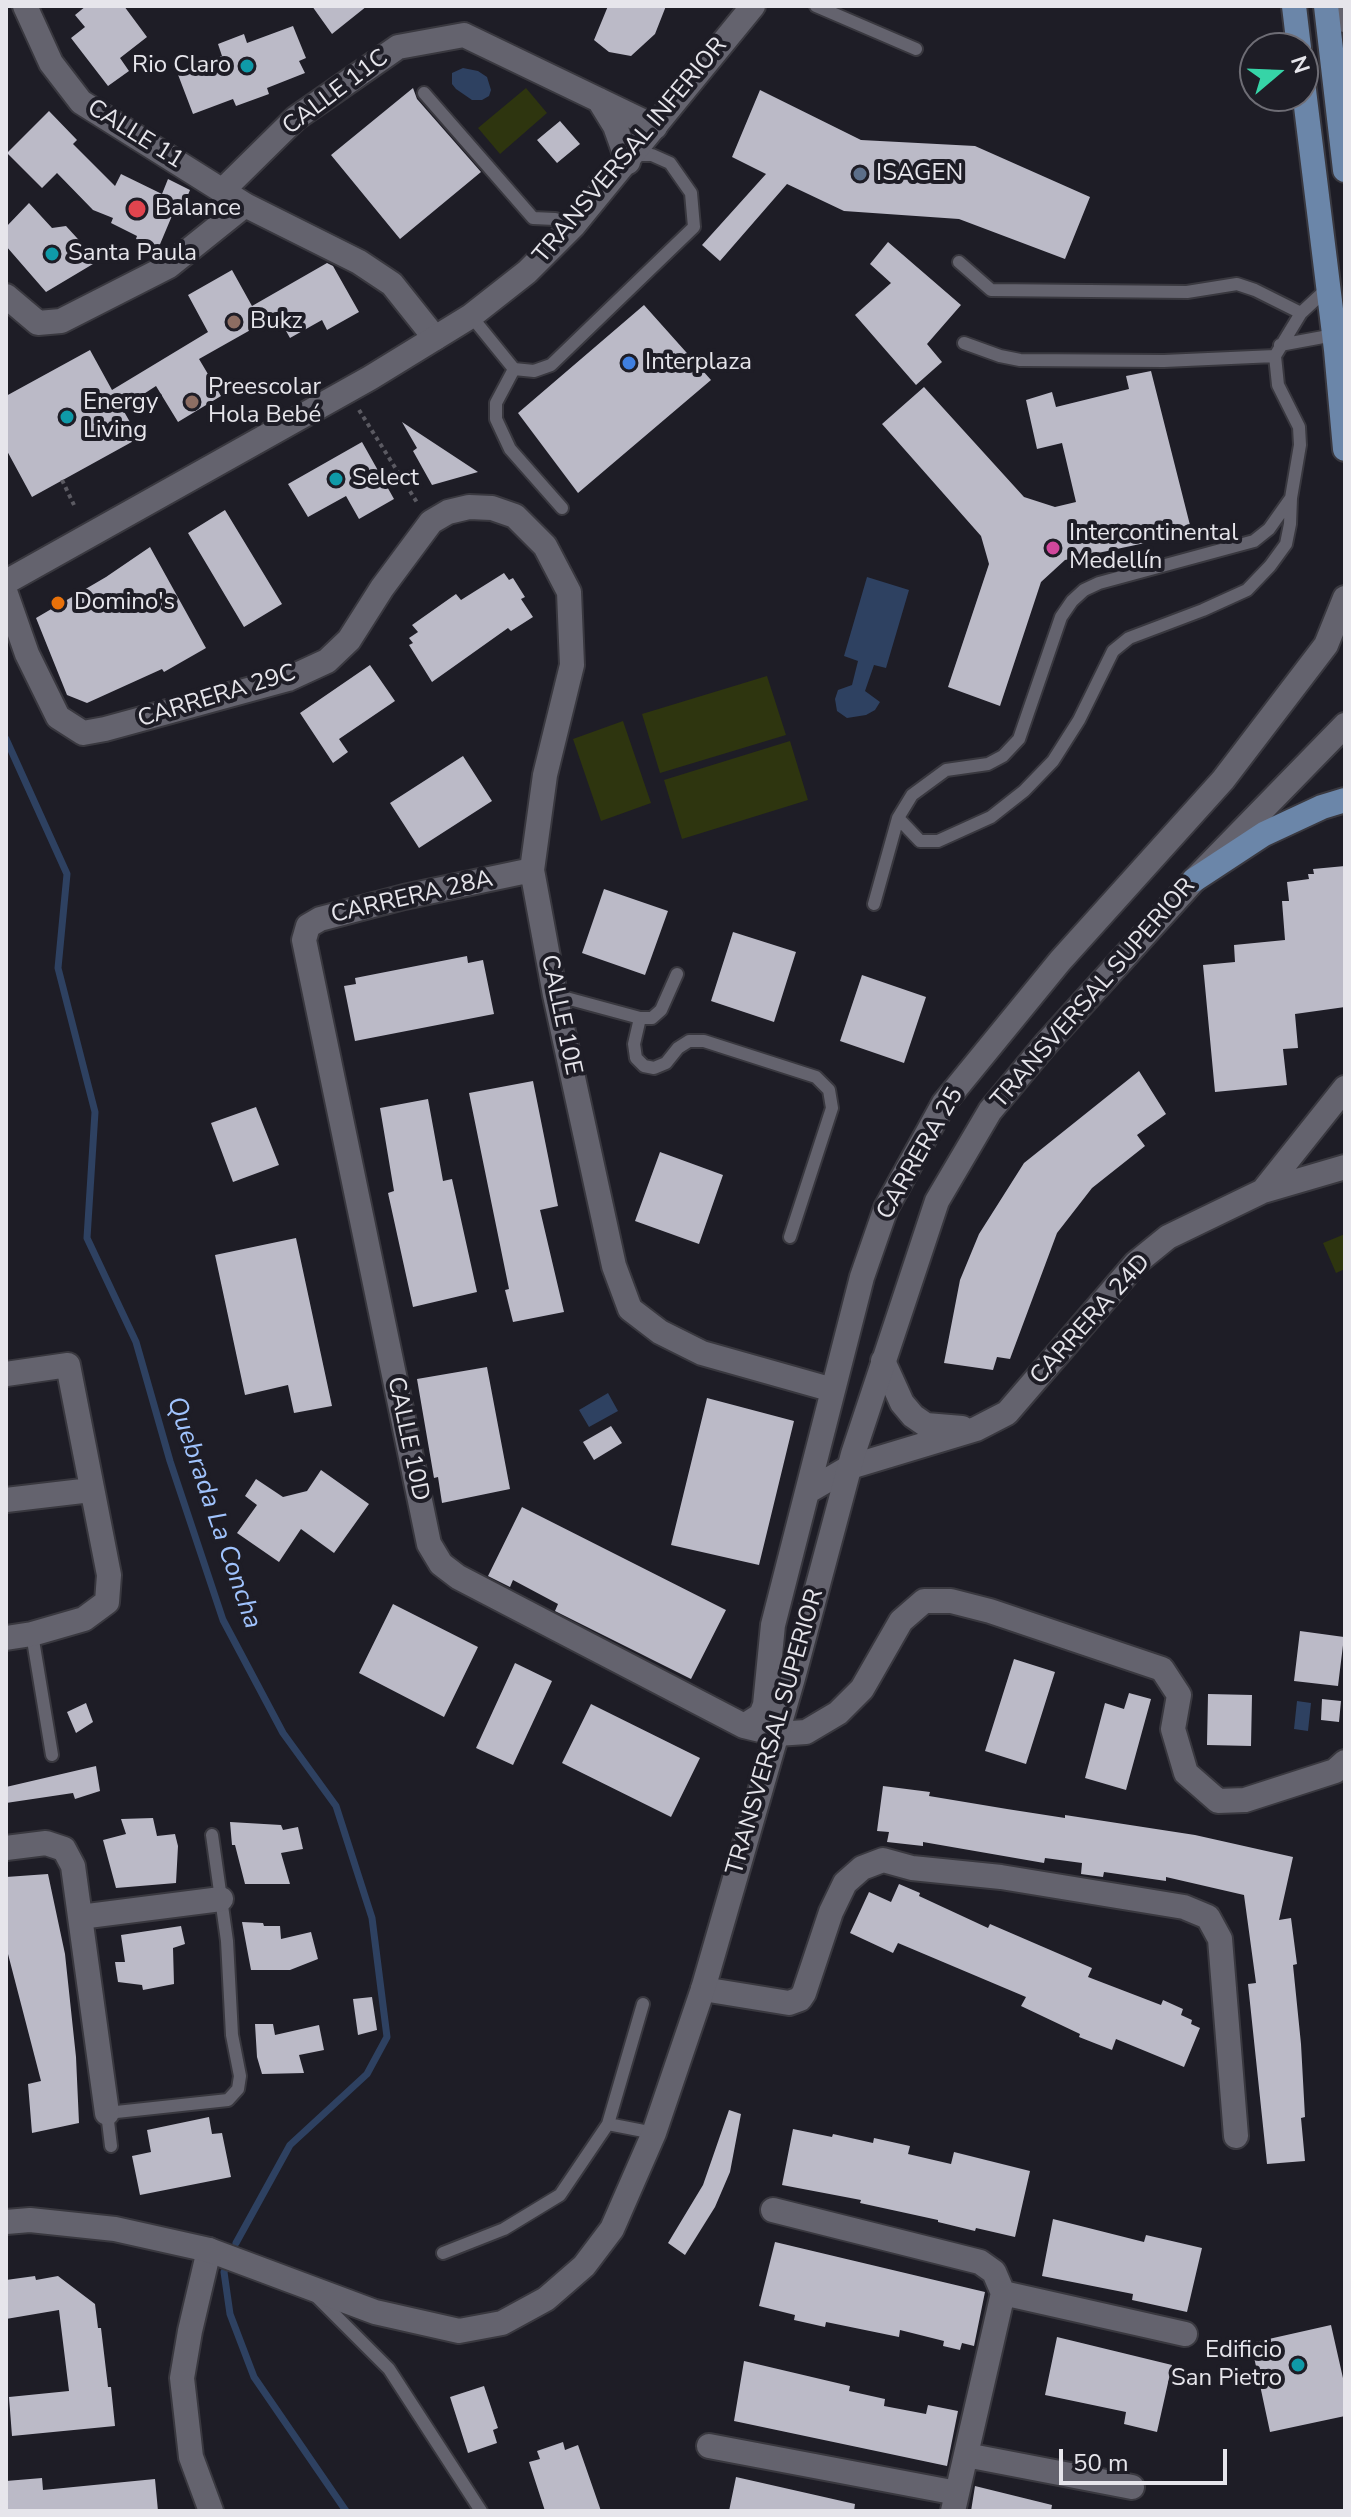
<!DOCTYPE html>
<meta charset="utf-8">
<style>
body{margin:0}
#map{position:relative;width:1351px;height:2517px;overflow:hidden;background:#1e1d26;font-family:"Nunito Sans",sans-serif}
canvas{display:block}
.frame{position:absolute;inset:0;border:8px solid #e6e5eb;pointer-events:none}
.north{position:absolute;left:1239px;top:32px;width:80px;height:80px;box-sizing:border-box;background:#1e1d26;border:2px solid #6e6d75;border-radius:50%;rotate:71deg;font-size:22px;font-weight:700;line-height:32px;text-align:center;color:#e6e5eb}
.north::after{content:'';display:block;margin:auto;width:28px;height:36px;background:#36d4a7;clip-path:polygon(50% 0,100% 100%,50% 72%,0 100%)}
.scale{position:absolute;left:1059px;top:2449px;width:168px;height:36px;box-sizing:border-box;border:4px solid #e6e5eb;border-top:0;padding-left:10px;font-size:24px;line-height:28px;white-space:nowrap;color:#e6e5eb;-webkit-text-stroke:6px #1e1d26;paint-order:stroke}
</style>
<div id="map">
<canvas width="1351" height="2517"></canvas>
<div class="frame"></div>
<div class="north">N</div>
<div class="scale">50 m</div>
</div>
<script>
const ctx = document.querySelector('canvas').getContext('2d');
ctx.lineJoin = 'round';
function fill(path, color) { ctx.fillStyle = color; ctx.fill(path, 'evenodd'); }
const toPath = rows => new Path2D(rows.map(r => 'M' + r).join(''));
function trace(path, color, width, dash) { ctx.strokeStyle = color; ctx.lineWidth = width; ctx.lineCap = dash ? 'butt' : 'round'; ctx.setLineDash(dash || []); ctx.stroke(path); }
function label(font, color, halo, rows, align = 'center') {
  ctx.font = font + ' "Nunito Sans",sans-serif'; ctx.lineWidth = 8; ctx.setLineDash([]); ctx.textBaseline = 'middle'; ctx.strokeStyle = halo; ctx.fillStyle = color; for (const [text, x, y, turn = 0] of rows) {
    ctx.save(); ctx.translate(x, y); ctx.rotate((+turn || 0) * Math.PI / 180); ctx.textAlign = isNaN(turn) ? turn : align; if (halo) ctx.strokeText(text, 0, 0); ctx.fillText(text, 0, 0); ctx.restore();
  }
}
const green = toPath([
 [526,88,547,113,500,154,478,128],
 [767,676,786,735,660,773,642,714],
 [623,721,651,803,601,821,573,739],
 [790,741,808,800,682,839,664,780],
 [1345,1234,1345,1269,1336,1273,1323,1243]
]);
const water = toPath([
 [463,68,478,71,487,77,491,90,489,96,482,100,472,100,456,89,452,84,452,73],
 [867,577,909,590,886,668,874,665,865,691,880,702,875,710,866,715,847,718,837,711,835,699,838,690,852,685,858,661,844,656],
 [608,1393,618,1411,589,1427,579,1410],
 [1297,1701,1311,1703,1308,1731,1294,1729]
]);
const stream = toPath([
 [6,739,67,874,58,968,95,1112,87,1238,136,1342,170,1461,223,1620,283,1733,336,1806,372,1918,387,2037,367,2074,290,2145,236,2243],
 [228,2264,224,2272,230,2314,254,2377,346,2511]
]);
const building = toPath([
 [86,6,124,6,147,37,120,58,129,71,108,86,71,38,85,27,75,15],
 [312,6,367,6,332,34],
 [608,6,666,6,655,34,631,56,609,52,594,40],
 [293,26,306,58,299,61,305,73,267,88,269,94,236,106,233,99,193,114,177,72,222,56,218,44,244,34,247,43],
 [413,88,417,99,481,172,400,239,331,155],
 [760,90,861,140,975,146,1090,197,1065,259,959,219,844,211,787,184,720,261,702,245,766,174,732,157],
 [49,111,77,140,73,144,115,186,121,174,162,194,168,179,190,190,180,214,174,211,158,249,136,239,137,236,111,223,113,218,93,210,57,173,42,188,7,153],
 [560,121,580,144,557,163,537,140],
 [29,203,52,228,66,226,98,261,46,292,6,246,6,227],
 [888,242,961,305,927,344,942,362,916,385,855,315,891,283,870,264],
 [327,263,333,266,359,312,327,330,322,320,290,338,277,315,199,359,221,396,178,422,156,386,122,408,139,438,32,497,6,449,6,396,90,350,112,390,208,332,188,295,232,270,252,306],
 [644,305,711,380,578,493,518,413],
 [1151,371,1192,533,1065,560,1041,582,1000,706,948,687,989,564,981,536,882,424,924,387,1024,497,1055,507,1076,502,1062,443,1037,449,1026,400,1052,392,1056,407,1129,389,1126,376],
 [402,422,478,472,432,485,413,451,417,448],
 [362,442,394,499,359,519,346,496,308,517,288,484],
 [225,510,282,604,244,627,188,533],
 [150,547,206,648,164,672,162,669,87,703,67,695,36,618,106,577],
 [504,573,509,580,513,578,525,597,521,599,533,617,511,631,508,628,432,682,409,645,413,643,409,638,418,632,412,625,456,594,461,600],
 [370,665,395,701,339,739,348,752,333,763,300,713],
 [463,756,492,801,419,848,390,803],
 [1345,866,1345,1007,1295,1014,1298,1048,1283,1049,1287,1085,1215,1092,1203,965,1235,962,1234,945,1285,940,1282,901,1289,901,1287,882,1309,879,1308,874,1314,874,1313,869],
 [604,889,668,911,645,975,582,953],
 [733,932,796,952,774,1022,711,1001],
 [467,956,468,963,483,960,494,1014,355,1041,344,986,356,984,355,978],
 [862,975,926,997,904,1063,840,1041],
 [1139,1071,1166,1114,1137,1135,1145,1146,1092,1188,1057,1233,1010,1359,997,1357,993,1370,944,1363,960,1280,979,1234,1024,1163],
 [533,1081,558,1206,540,1210,564,1312,513,1322,505,1290,509,1289,469,1093],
 [428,1099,443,1181,452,1179,477,1292,413,1307,388,1193,394,1191,380,1108],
 [256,1107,279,1165,233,1182,211,1123],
 [660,1152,723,1175,699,1244,635,1221],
 [296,1238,332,1406,294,1413,288,1385,245,1395,215,1255],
 [487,1367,510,1489,442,1503,438,1477,434,1478,417,1379],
 [707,1398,794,1421,759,1565,671,1545],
 [611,1426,622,1443,594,1460,583,1442],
 [321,1470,369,1504,334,1553,301,1529,279,1562,237,1533,257,1505,245,1496,256,1479,283,1497,307,1491],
 [522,1507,726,1610,691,1679,555,1611,558,1604,513,1580,510,1587,488,1576],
 [393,1604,478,1647,444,1717,359,1673],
 [1300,1631,1344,1637,1338,1686,1294,1681],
 [1014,1659,1055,1672,1026,1764,985,1751],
 [515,1663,552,1681,513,1765,476,1748],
 [1129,1693,1151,1699,1126,1790,1085,1778,1105,1703,1124,1709],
 [1208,1694,1252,1695,1251,1746,1207,1745],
 [1322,1699,1341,1701,1339,1722,1321,1720],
 [86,1703,93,1722,76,1733,67,1712],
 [591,1704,700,1758,671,1817,562,1763],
 [96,1766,100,1791,75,1799,73,1793,6,1803,6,1787],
 [883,1786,930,1792,929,1796,1007,1809,1065,1818,1065,1815,1195,1835,1293,1857,1279,1920,1291,1918,1297,1964,1293,1965,1301,2044,1305,2117,1301,2118,1305,2161,1267,2164,1248,1984,1256,1983,1244,1895,1166,1877,1166,1881,1104,1872,1103,1877,1081,1874,1082,1863,1045,1858,1044,1863,923,1842,923,1846,887,1842,889,1832,877,1831],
 [153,1818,157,1836,175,1834,178,1846,176,1883,116,1888,103,1840,126,1834,121,1819],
 [230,1822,281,1825,283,1830,298,1827,303,1849,281,1853,290,1884,245,1884,235,1845,232,1845],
 [48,1874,65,1954,76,2057,79,2123,32,2133,28,2084,41,2081,8,1954,6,1954,6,1877],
 [899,1884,920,1893,919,1896,988,1928,990,1924,1092,1968,1088,1977,1161,2005,1163,2000,1183,2009,1181,2015,1192,2020,1191,2024,1200,2028,1184,2067,1116,2039,1112,2050,1079,2037,1080,2034,1021,2006,1026,1997,898,1943,893,1953,850,1933,869,1892,891,1902],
 [242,1922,263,1923,264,1926,280,1926,281,1939,311,1932,318,1959,290,1970,251,1970],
 [181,1926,185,1944,173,1948,174,1984,143,1990,142,1985,118,1982,115,1962,125,1962,121,1935],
 [372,1997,377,2030,358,2035,353,1999],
 [255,2024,273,2024,275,2035,319,2025,324,2050,299,2055,304,2073,262,2074,257,2057],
 [729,2110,741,2114,730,2172,715,2207,685,2255,668,2243,703,2185],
 [209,2117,212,2134,222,2133,231,2177,140,2195,132,2156,151,2152,147,2130],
 [793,2129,832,2137,833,2134,873,2143,874,2138,910,2146,908,2154,951,2164,954,2152,1030,2171,1015,2237,976,2228,975,2231,938,2222,938,2220,860,2203,861,2200,782,2185],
 [1053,2219,1144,2242,1146,2235,1202,2248,1187,2312,1132,2300,1133,2294,1042,2276],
 [775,2242,985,2292,974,2346,962,2343,960,2350,943,2346,944,2341,900,2330,899,2337,826,2322,825,2327,794,2320,795,2315,759,2306],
 [35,2276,36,2280,58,2276,95,2304,98,2328,101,2328,108,2387,111,2387,115,2426,12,2436,9,2397,69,2391,59,2310,6,2319,6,2280],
 [1331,2325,1345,2387,1345,2416,1270,2432,1251,2343],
 [1057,2337,1172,2365,1157,2432,1124,2424,1126,2412,1045,2395],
 [744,2361,850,2386,849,2391,885,2399,884,2406,926,2414,928,2405,958,2411,947,2466,734,2421],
 [484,2386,498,2428,493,2430,497,2443,468,2453,450,2397],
 [563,2442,565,2450,578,2445,601,2511,545,2511,529,2462,540,2459,537,2451],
 [736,2477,855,2504,854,2511,729,2511],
 [42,2478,43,2490,155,2479,158,2511,6,2511,6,2481],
 [975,2486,1052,2505,1051,2511,971,2511]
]);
const path = toPath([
 [359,410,418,504],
 [62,480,74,505]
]);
const service = toPath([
 [816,6,916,49],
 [424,93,533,218,555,219,574,225],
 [959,262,991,290,1187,292,1237,284,1255,290,1301,313],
 [471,316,514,369,534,371,551,365,694,227,691,193,670,163,652,155,633,155],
 [964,343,1000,356,1020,360,1164,361,1275,356],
 [1280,345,1334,335],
 [514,369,496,403,496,419,510,449,562,508],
 [898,818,920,841,938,841,991,817,1024,791,1053,761,1079,720,1113,651,1129,638,1203,610,1247,590,1270,566,1286,544,1290,524,1291,498],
 [874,904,898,818,912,795,946,770,988,764,1003,756,1019,739,1061,617,1072,601,1084,590,1099,583,1254,541,1269,529,1291,498,1300,445,1299,427,1278,385,1275,356,1301,313,1329,287],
 [555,995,640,1018,652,1018,661,1010,677,974],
 [640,1018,634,1044,636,1058,644,1066,654,1068,666,1063,678,1048,689,1041,704,1041,816,1077,829,1090,832,1108,790,1237],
 [32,1634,52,1755],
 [608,2124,643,2004],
 [111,2146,107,2113,228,2100,238,2089,240,2076,232,2035,227,1941,212,1835],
 [443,2253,504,2229,560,2195,608,2124,654,2133],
 [315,2295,389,2369,481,2511]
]);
const minor = toPath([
 [25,6,51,63,81,102,245,205,359,262,392,284,435,338],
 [1338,6,1345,20],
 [599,100,615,126,628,162],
 [223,190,296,118,398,47,464,35,655,127],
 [6,296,38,323,61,321,169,266,245,205],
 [6,594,27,654,58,717,83,733,105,729,288,679,327,661,349,640,382,588,431,522,448,512,469,507,492,508,515,516,545,546,569,592,572,665,545,775,532,870,555,995,614,1266,630,1309,660,1332,702,1353,833,1390],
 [532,870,404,897,320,919,308,926,304,940,429,1544,441,1564,458,1577,744,1726,777,1734,806,1732,838,1713,862,1689,901,1621,924,1601,951,1601,990,1611,1162,1669,1179,1695,1173,1729,1186,1773,1218,1801,1245,1800,1335,1771,1345,1762],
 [1263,1191,1345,1088],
 [883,1361,902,1403,913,1416,926,1425,962,1428],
 [6,1374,68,1365,109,1575,107,1602,84,1619,32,1634,6,1638],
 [807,1492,850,1467,976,1429,1007,1413,1136,1263,1168,1237,1263,1191,1345,1167],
 [6,1500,91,1490],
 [744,1726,761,1715,765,1705,773,1625,862,1277,886,1208,944,1103,1060,961,1223,780,1326,645,1345,598],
 [6,1848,46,1843,64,1849,73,1866,107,2113],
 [80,1917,221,1899],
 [703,1989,789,2003,800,1999,804,1993,831,1912,845,1883,862,1868,883,1860,912,1868,1001,1877,1184,1907,1208,1917,1220,1939,1236,2136],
 [773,2210,980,2262,994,2272,1003,2293,953,2511],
 [209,2250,190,2331,182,2378,191,2457,211,2511],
 [1003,2293,1185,2334],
 [709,2446,957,2493],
 [966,2455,1132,2487]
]);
const secondary = toPath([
 [6,582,370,378,471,316,527,272,574,225,753,6],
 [6,2222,30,2220,115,2229,209,2250,375,2312,459,2331,502,2323,546,2299,584,2266,612,2229,654,2133,703,1989,793,1678,853,1454,937,1201,990,1111,1045,1045,1194,880,1345,725]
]);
const primary = toPath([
 [1294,6,1299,48],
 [1326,6,1345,170],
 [1303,82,1336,350,1345,449],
 [1194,880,1264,834,1322,807,1345,800]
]);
const markers = [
 [247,66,8,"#0f9aa8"],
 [860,174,8,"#5c6f8a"],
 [137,209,10,"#e0444e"],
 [52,254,8,"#0f9aa8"],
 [234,322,8,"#8d6e63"],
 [629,363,8,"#3f7fe0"],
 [192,402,8,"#8d6e63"],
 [67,417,8,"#0f9aa8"],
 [336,479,8,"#0f9aa8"],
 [1053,548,8,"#d1479c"],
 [58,603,8,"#e8710a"],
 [1298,2365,8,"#0f9aa8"]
];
const poiNames = [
 ["Rio Claro",231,66,"right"],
 ["ISAGEN",876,174],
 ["Balance",155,209],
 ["Santa Paula",68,254],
 ["Bukz",250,322],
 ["Interplaza",645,363],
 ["Preescolar",208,388],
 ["Hola Bebé",208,416],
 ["Energy",83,403],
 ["Living",83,431],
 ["Select",352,479],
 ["Intercontinental",1069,534],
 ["Medellín",1069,562],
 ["Domino's",74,603],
 ["Edificio",1282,2351,"right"],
 ["San Pietro",1282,2379,"right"]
];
const streetNames = [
 ["CALLE 11C",336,93,-37],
 ["CALLE 11",135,135,32],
 ["TRANSVERSAL INFERIOR",631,151,-50],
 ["CARRERA 29C",217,697,-17],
 ["CARRERA 28A",412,898,-13],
 ["TRANSVERSAL SUPERIOR",1094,994,-49],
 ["CALLE 10E",560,1015,78],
 ["CARRERA 25",921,1154,-60],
 ["CARRERA 24D",1091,1320,-48],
 ["CALLE 10D",407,1439,78],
 ["TRANSVERSAL SUPERIOR",776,1732,-74]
];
const waterNames = [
 ["Quebrada La Concha",213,1513,71]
];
fill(green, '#2e350f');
fill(water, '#2e4161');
trace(stream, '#2e4161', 7);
fill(building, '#bbbac7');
trace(service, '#39383f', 16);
trace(minor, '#39383f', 28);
trace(secondary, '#39383f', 28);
trace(primary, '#39383f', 28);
trace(path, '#5b5a62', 4, [4, 4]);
trace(service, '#64636e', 12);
trace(minor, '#64636e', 24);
trace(secondary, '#64636e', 24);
trace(primary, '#6b86a9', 24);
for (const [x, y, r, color] of markers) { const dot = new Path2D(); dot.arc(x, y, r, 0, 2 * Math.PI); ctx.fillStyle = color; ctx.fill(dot); trace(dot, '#1e1d26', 3); }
label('24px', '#e6e5eb', '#1e1d26', poiNames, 'left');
label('24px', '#e6e5eb', '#1e1d26', streetNames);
label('italic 26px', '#a0c3fd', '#1e1d26', waterNames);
</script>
